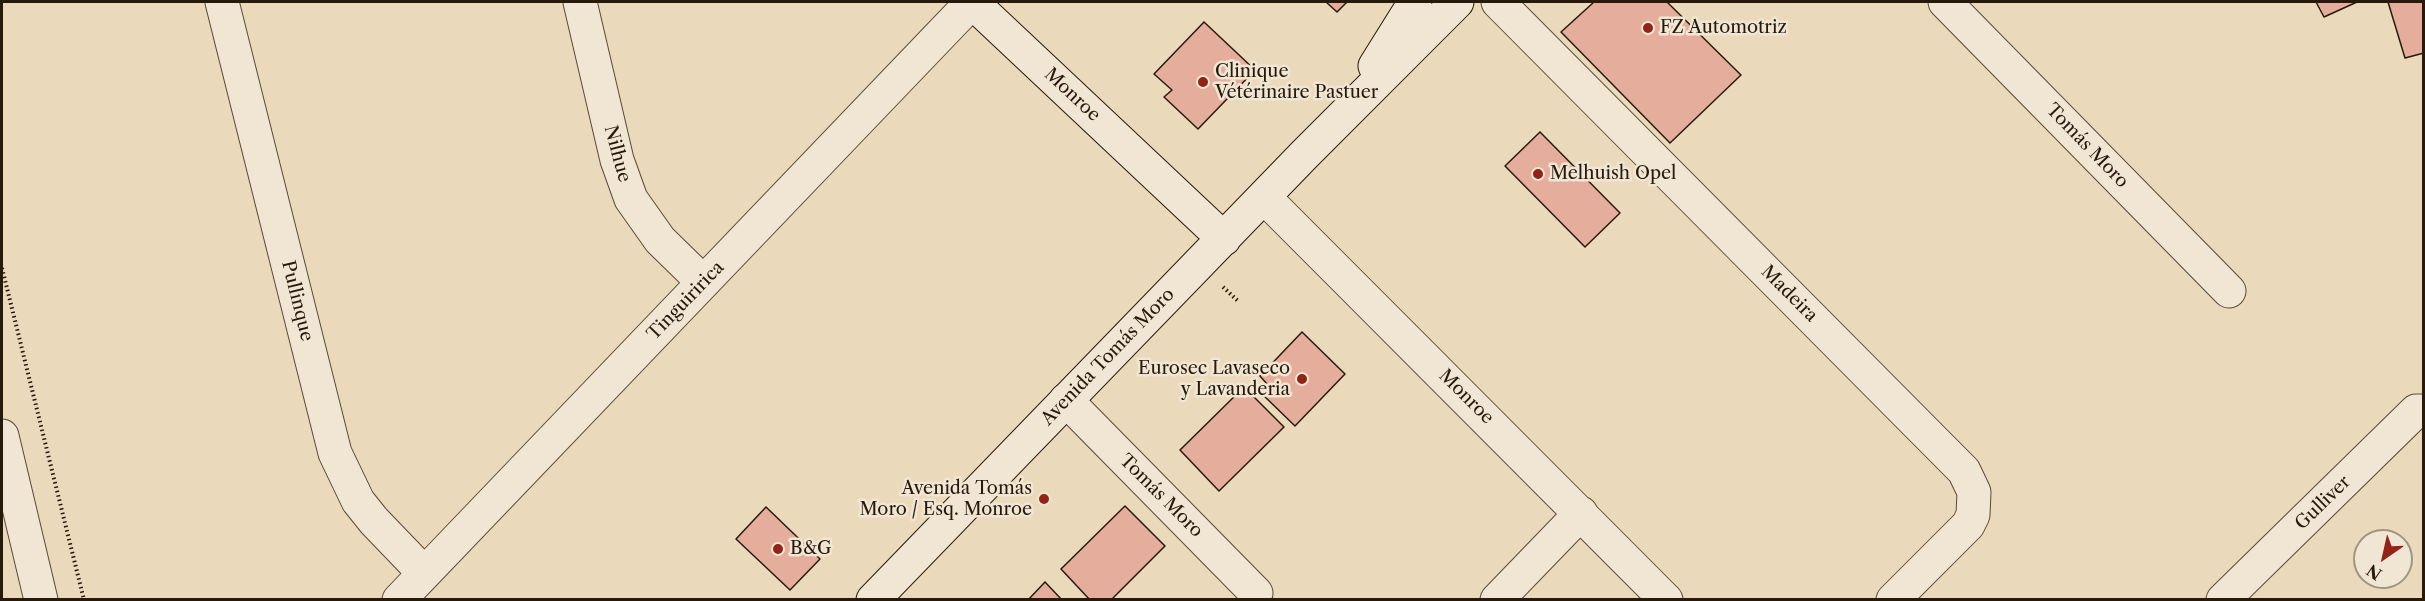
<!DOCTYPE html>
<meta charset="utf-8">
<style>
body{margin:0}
#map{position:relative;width:2425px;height:601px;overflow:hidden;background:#ead9bb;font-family:"Libre Caslon Text",serif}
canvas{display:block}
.frame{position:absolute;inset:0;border:3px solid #281a0b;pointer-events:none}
.north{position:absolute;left:2353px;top:529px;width:60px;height:60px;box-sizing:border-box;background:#f1e6d3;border:2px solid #a19483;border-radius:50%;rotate:214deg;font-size:16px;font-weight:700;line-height:24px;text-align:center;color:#281a0b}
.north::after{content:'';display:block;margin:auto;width:21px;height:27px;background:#8f2418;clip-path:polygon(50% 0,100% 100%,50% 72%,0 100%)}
</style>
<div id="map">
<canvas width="2425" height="601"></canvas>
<div class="frame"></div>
<div class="north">N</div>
</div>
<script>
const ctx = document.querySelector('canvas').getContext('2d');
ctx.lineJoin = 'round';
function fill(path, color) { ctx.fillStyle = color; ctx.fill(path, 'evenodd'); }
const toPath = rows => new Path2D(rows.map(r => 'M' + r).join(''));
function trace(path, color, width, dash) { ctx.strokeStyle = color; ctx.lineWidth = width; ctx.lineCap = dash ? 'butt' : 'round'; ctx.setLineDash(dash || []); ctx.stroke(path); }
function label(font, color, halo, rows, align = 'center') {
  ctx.font = font + ' "Libre Caslon Text",serif'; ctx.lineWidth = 5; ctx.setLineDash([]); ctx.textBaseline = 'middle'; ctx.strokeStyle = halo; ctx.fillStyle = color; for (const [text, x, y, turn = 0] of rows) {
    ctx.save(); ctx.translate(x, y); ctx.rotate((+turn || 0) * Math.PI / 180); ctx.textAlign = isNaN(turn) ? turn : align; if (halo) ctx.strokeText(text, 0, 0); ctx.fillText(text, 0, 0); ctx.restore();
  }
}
const building = toPath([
 [1326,2,1347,2,1337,12,1326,2],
 [1594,2,1667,2,1741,75,1670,143,1561,32,1594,2],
 [2316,2,2357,2,2324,17,2316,2],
 [2388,2,2424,2,2424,53,2405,58,2388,2],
 [1204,22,1255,70,1198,129,1164,97,1172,90,1154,74,1204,22],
 [1540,132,1620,213,1585,247,1505,166,1540,132],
 [1302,332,1345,374,1295,426,1260,392,1267,384,1260,376,1302,332],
 [1244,387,1284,427,1219,491,1180,450,1244,387],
 [1125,506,1165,546,1111,600,1090,600,1061,569,1125,506],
 [766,507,820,559,790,590,736,539,766,507],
 [1045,582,1062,600,1028,600,1045,582]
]);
const path = toPath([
 [2,268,84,600],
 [1223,287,1238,301]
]);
const street = toPath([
 [222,2,335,453,358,501,374,521,424,573],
 [580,2,617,160,631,199,660,240,703,282],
 [1498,2,1964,471,1974,492,1973,515,1968,525,1893,600],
 [1945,2,2229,291],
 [1264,197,1666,600],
 [1066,400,1256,593],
 [2,436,41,600],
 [399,600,972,2],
 [1497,600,1581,513],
 [2223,600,2416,411,2424,411]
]);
const secondary = toPath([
 [972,2,1224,239],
 [1375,66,1415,2],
 [873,600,1305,154,1457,2]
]);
const markers = [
 [1648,28,6,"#8f2418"],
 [1203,82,6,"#8f2418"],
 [1538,174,6,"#8f2418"],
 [1302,379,6,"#8f2418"],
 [1044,499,6,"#8f2418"],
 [778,549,6,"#8f2418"]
];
const poiNames = [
 ["FZ Automotriz",1660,28],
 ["Clinique",1215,72],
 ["Vétérinaire Pastuer",1215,93],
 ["Melhuish Opel",1550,174],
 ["Eurosec Lavaseco",1290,369,"right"],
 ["y Lavanderia",1290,390,"right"],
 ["Avenida Tomás",1032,489,"right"],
 ["Moro / Esq. Monroe",1032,510,"right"],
 ["B&G",790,549]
];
const streetNames = [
 ["Monroe",1072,95,43],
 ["Tomás Moro",2087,146,46],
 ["Nilhue",617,154,75],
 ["Madeira",1789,294,45],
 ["Pullinque",297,301,76],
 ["Tinguiririca",686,301,-46],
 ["Avenida Tomás Moro",1108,357,-46],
 ["Monroe",1466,397,45],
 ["Tomás Moro",1161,496,45],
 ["Gulliver",2323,503,-44]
];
fill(building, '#e5ad9b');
trace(building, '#281a0b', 1.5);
trace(street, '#584a37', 35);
trace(secondary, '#281a0b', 35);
trace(path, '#281a0b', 4, [1.5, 3]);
trace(street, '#f1e6d3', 33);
trace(secondary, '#f1e6d3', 33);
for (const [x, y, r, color] of markers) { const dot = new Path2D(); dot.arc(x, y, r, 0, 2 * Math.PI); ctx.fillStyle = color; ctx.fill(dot); trace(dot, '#f1e6d3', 2); }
label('18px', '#281a0b', '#f1e6d3', poiNames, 'left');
label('18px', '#281a0b', '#f1e6d3', streetNames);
</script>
